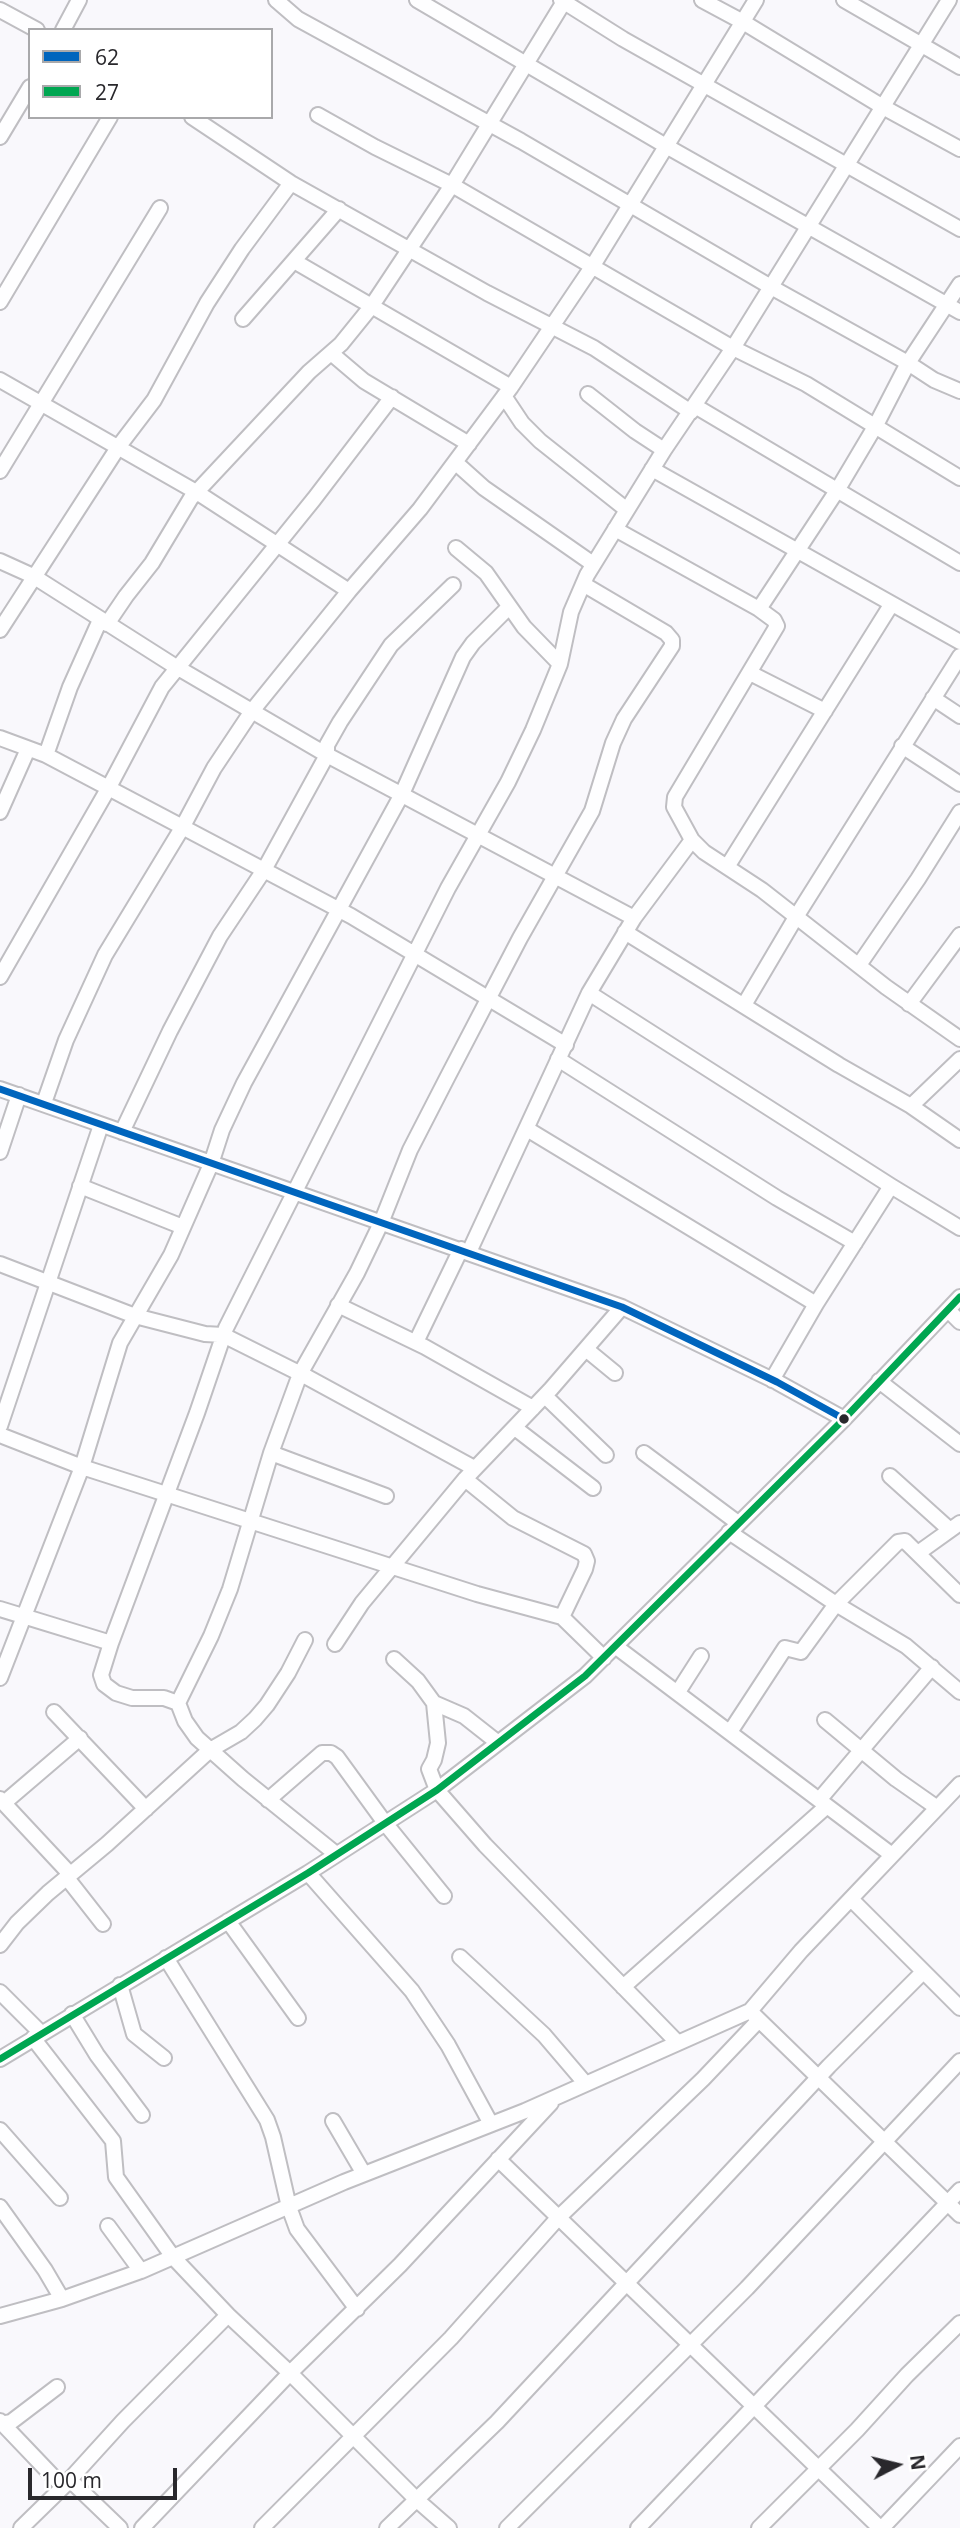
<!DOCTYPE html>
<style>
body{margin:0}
#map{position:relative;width:960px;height:2528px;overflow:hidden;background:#f9f8fc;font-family:"Open Sans",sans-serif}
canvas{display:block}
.legend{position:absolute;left:28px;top:28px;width:245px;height:91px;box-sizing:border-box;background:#fff;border:2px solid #a9a9ab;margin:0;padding:9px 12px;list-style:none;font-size:21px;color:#29282c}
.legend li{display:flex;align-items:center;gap:14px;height:35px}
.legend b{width:35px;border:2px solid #a9a9ab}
.north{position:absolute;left:862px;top:2430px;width:70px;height:70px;-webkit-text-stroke:5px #fff;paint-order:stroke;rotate:83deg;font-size:19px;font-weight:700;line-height:28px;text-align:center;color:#29282c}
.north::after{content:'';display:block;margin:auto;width:24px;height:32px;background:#29282c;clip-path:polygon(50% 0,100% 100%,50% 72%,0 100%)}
.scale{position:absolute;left:28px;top:2468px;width:149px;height:32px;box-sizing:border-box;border:4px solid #29282c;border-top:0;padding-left:9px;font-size:21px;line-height:24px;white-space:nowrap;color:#29282c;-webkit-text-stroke:5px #fff;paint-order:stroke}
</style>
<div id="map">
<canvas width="960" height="2528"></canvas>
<ul class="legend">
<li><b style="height:9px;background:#0065bd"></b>62</li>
<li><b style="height:9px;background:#00a651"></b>27</li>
</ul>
<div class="north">N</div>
<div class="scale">100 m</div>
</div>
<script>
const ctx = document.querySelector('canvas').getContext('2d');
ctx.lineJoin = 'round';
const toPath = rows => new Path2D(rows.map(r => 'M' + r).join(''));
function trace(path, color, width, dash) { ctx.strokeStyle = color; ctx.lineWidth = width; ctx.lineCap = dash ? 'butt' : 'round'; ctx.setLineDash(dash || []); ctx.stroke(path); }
const minor = toPath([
 [276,0,298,19,521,141,771,287,908,363,934,380,960,391],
 [417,0,666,146,960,312],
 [561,0,623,39,960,229],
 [702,0,743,22,883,107,960,149],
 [844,0,960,67],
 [0,10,37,30],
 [63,30,79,0],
 [318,115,375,147,452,185,733,348,806,384,960,478],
 [192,117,291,183,487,293,594,348,691,412],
 [0,137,30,87],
 [294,261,511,387],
 [0,302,110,117],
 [243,319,339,209],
 [331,353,364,381,469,444],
 [0,380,198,493,349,591],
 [588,394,635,431,664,450],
 [504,396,522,423,540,441,627,510],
 [695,406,960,563],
 [455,462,484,488,593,564],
 [652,469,960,642],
 [0,471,160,208],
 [615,529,759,609],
 [456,548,486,573,524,627,560,664],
 [0,561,33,576,173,665,327,755,634,918],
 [107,624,126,596,152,563,191,498,309,372,341,344,371,307,452,185,565,0],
 [0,630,119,446,154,400,207,303,242,249,291,183],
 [750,673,825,711],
 [933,698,960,716],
 [0,738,46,755,351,916,566,1045],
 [902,746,960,784],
 [46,755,70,687,100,620],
 [0,812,28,749],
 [692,840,704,852,762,890,886,987,960,1039],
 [727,867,891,605],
 [625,932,839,1065,911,1106,960,1140],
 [859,965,918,879,960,812],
 [0,977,108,789,162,687,314,499,392,397],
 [589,993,891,1186,960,1228],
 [909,1004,960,935],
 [744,1005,796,917,960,656],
 [558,1059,777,1198,855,1243],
 [0,1089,622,1307,777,1382,844,1419],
 [44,1103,66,1040,105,955,182,828,214,768,252,711,349,591,420,509,511,387,592,267,756,0],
 [911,1106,960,1059],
 [527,1129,816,1304],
 [122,1132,170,1031,220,936,264,870,327,755,327,745,340,722,391,645,453,585],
 [0,1152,19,1095],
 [80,1186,183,1227],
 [469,1252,589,993,634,918,692,840,674,807,675,797,777,626,774,620,759,609,838,489,876,425,908,363,960,284],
 [0,1264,135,1316,205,1334,223,1335,305,1376,474,1468],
 [338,1305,425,1347,533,1408],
 [948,1310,960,1322],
 [416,1342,461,1249],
 [587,1350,615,1373],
 [772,1380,816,1304,891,1186],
 [879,1381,960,1444],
 [545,1396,606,1455],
 [0,1426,101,1125],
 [515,1428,593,1488],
 [0,1435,82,1467,250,1521,477,1594,562,1617,604,1658],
 [271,1453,386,1496],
 [644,1453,738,1523],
 [890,1476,950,1530],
 [465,1479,513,1518,584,1554,587,1561,585,1569,562,1617],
 [729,1532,836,1604,906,1646,960,1692],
 [918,1553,960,1523],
 [0,1609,111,1643],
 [335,1644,362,1603,465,1479,551,1389,622,1307],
 [615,1646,892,1855],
 [394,1659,418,1681,434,1703,464,1716,497,1742],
 [0,1678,82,1467,120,1343,171,1255,211,1164,222,1130,244,1083,402,794,463,657,473,643,509,607],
 [678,1692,701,1656],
 [178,1703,211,1636,230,1589,271,1453,300,1374,357,1273,381,1223,410,1150,447,1078,520,938,592,811,613,743,624,719,672,646,672,640,666,633,583,584],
 [434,1703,438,1743,434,1760,429,1769,437,1790,485,1845,677,2042],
 [54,1712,146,1809],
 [825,1720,896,1779,936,1807],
 [730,1732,785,1648,801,1652,836,1604,898,1542,905,1541,960,1595],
 [0,1799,70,1874],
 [268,1800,322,1753,331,1753,337,1757,385,1823,444,1896],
 [819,1800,932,1667],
 [4,1803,80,1738],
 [336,1854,243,1779,197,1738,185,1721,178,1703,164,1698,132,1698,116,1693,104,1684,101,1675,111,1643,197,1413,226,1328,448,888,508,782,533,730,560,664,571,612,587,575,664,450,733,348,949,0],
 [308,1873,412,1991,448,2045,491,2124],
 [67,1878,103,1924],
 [851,1899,960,2008],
 [228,1921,298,2018],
 [0,1945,17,1923,48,1893,107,1844,210,1750,241,1732,255,1719,267,1705,288,1673,305,1640],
 [460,1957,544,2035,585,2083],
 [166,1958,267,2120,273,2137,289,2207,297,2229,357,2309],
 [120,1985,134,2034,164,2058],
 [623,1987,827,1806],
 [0,1992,41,2033],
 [72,2014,97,2055,142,2115],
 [754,2015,960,2215],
 [33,2038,113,2141,116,2177,173,2257,228,2315,290,2373,417,2500,449,2528],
 [0,2059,308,1873,437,1790,585,1676,844,1419,960,1297],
 [333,2121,364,2174],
 [0,2130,60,2198],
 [498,2159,880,2528],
 [0,2207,45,2270,62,2299],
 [108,2226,141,2271],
 [0,2316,62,2299,141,2271,344,2182,525,2111,750,2011,801,1951,960,1784],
 [0,2421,63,2487],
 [0,2424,11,2422,57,2387],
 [70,2480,120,2528],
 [21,2528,63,2487,123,2421,228,2315],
 [142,2528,290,2373,400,2265,551,2103],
 [262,2528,451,2338,558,2218,703,2079,759,2020],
 [387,2528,497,2422,829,2066,923,1972],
 [507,2528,747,2288,960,2061],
 [638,2528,960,2190],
 [759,2528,857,2430,907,2375,960,2323],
 [882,2528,960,2446]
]);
const bus1 = toPath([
 [0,1089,622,1307,777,1382,844,1419]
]);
const bus2 = toPath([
 [0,2059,308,1873,437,1790,585,1676,844,1419,960,1297]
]);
const markers = [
 [844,1419,6,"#29282c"]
];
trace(minor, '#bfbec2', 18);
trace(minor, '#fefeff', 14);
trace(bus1, '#0065bd', 7);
trace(bus2, '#00a651', 7);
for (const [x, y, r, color] of markers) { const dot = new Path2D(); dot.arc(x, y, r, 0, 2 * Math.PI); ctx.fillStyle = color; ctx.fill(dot); trace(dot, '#fff', 2.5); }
</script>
